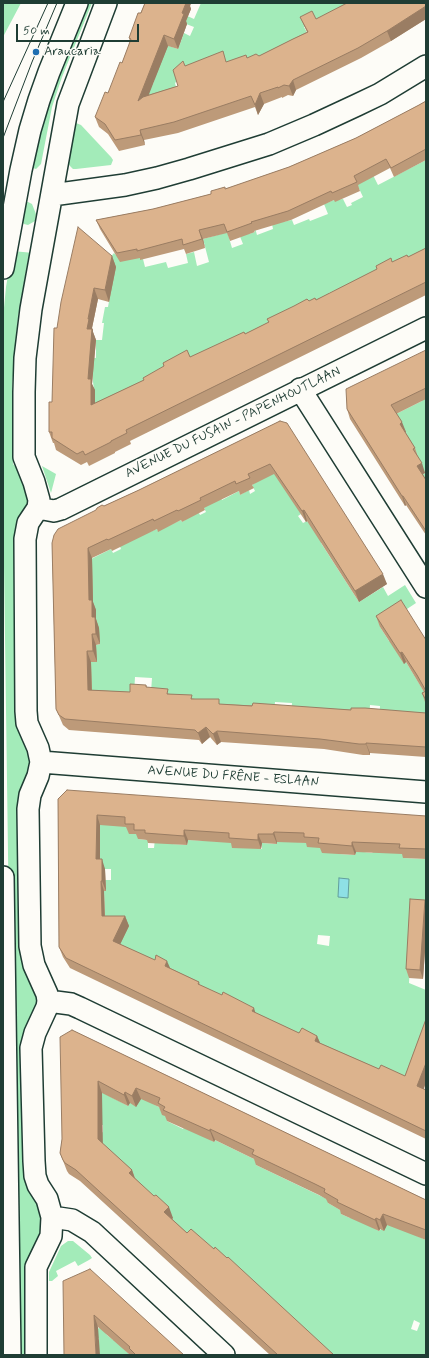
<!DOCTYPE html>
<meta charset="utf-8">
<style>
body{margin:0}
#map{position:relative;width:429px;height:1358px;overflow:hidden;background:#fdfcf7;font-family:Mynerve,sans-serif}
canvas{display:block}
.frame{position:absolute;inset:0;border:4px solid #1f3d34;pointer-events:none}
.scale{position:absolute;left:16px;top:24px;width:123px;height:18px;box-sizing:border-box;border:2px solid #1f3d34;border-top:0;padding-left:5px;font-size:12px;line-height:14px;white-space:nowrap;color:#1f3d34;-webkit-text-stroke:3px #fdfcf7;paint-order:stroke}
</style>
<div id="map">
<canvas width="429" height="1358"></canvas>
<div class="frame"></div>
<div class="scale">50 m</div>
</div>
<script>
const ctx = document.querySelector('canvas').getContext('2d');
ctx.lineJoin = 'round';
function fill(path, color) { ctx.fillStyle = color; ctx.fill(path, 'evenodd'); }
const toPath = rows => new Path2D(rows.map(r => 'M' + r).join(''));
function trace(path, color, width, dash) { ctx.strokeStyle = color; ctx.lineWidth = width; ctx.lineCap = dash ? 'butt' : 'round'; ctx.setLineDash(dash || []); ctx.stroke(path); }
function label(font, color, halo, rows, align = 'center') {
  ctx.font = font + ' Mynerve,sans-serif'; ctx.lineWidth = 3; ctx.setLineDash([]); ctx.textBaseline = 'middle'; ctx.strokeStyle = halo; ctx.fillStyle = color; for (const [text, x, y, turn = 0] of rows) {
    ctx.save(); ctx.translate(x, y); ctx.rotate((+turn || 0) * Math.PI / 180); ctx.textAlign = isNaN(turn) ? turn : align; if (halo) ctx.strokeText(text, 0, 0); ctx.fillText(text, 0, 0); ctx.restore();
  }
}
const green = toPath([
 [3,3,21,3,3,37],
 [86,3,92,3,62,77,52,107,41,164,36,169,33,168,31,166,41,120],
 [201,3,369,3,304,27,312,42,233,82,226,62,177,81,175,83,181,107,141,106,153,84,166,45,178,49,184,33,190,36,194,27,181,22,183,14,194,19],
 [76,123,81,125,111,157,113,160,111,165,76,169,73,169,70,166,68,163,74,124],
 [426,160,426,249,329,293,334,305,86,431,95,397,93,382,93,374,90,374,89,357,96,358,96,340,102,340,104,323,102,323,105,307,108,307,111,290,108,260,114,253,116,255,124,253,143,259,145,267,166,262,168,268,188,263,186,254,194,252,197,266,209,262,203,239,221,234,227,231,232,248,243,244,239,234,249,234,255,232,254,229,255,228,257,235,273,229,272,224,292,220,294,225,309,219,310,221,328,214,324,204,334,200,343,199,347,207,352,205,351,203,363,197,356,182,373,175,378,185],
 [26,202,28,202,32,204,36,214,35,221,28,225,24,224,21,221],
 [12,251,34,253,34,255,28,259,18,317,15,349,12,388,13,464,25,477,31,491,20,544,14,545,14,563,16,647,33,750,19,928,20,950,40,995,37,1015,47,1220,30,1274,24,1275,25,1355,15,1355,3,494,3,318,6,287],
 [426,392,426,484,421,475,425,473,389,412,398,413,422,401],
 [42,466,56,474,51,493],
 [276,468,301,514,298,516,303,523,307,521,329,537,321,543,359,602,383,587,388,596,405,585,416,603,380,627,389,641,395,638,404,663,406,662,426,695,426,735,379,727,380,706,370,705,369,720,291,717,292,703,275,702,274,714,150,706,152,678,135,677,134,694,89,697,91,679,91,662,96,645,100,644,96,628,96,611,93,610,87,561,111,549,113,553,121,549,119,544,157,529,158,531,181,520,182,522,198,511,200,515,206,512,200,500,219,494,222,500,239,491,240,495,249,490,250,494,255,491,252,485],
 [123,824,138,834,138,839,146,840,146,837,148,837,148,848,154,848,155,839,172,844,187,845,188,840,233,842,262,849,262,843,277,844,277,840,308,843,339,854,355,855,356,851,372,853,373,852,403,852,403,858,426,859,426,909,413,909,409,983,426,990,426,1038,407,1089,117,951,105,923,104,891,106,891,105,880,111,880,111,869,99,869,100,848,88,825],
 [318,935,330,936,329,946,317,944],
 [96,1089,128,1106,130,1103,141,1097,164,1110,169,1118,167,1121,183,1129,185,1126,214,1142,215,1140,258,1161,256,1165,329,1200,328,1203,342,1211,341,1214,350,1218,352,1216,379,1231,388,1223,426,1240,426,1355,321,1355,191,1244,102,1148,101,1133,103,1132,103,1125,95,1125],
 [414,1320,420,1323,417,1331,411,1329],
 [68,1241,73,1241,90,1255,92,1258,89,1260,78,1266,75,1261,56,1271,58,1276,52,1281,49,1281,49,1272,61,1246],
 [102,1327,107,1335,113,1340,114,1339,130,1355,98,1355,99,1338,97,1338,97,1329]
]);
const water = toPath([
 [339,878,349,879,348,898,338,897,339,878]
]);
const minor = toPath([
 [52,195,125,185,157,178,189,169,269,144,314,125,357,105,380,94,426,66],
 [3,268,21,170,30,130,39,100,49,72,77,3],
 [300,389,426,587],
 [38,508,54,511,61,509,426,328],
 [41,762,426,792],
 [3,877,10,1355],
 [48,1001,71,1004,80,1008,426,1174],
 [52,1217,72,1220,92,1232,224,1355],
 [36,1355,36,1267,51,1236,52,1217,47,1199,38,1185,35,1176,34,1161,31,1048,35,1033,47,1007,48,1001,47,994,34,965,30,946,28,809,30,795,38,776,41,762,38,748,27,723,26,711,25,539,28,523,38,508,39,500,34,482,24,457,24,392,25,358,31,309,68,104,106,3]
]);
const tram = toPath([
 [3,102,48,3],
 [3,138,32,62,57,3]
]);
const wall = toPath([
 [145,3,191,3,190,6,191,9,186,21,187,24,178,49,168,46,148,95,178,86,185,66,227,62,259,56,307,32,300,17,316,19,426,3,426,19,391,41,361,58,296,90,293,96,288,95,282,98,282,97,264,104,258,115,255,107,178,133,144,140,145,145,119,151,108,134,99,127,95,117,108,93,122,63,130,42,129,38],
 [426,101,426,160,394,177,390,168,358,185,360,191,335,202,334,200,291,220,254,231,255,232,230,241,227,233,203,239,205,248,186,254,184,249,140,260,140,258,120,262,100,229,96,220,153,209,211,194,289,167,356,138,419,105],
 [426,248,426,295,130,441,131,444,115,452,115,453,89,466,87,462,81,465,56,450,54,443,53,443,49,432,52,402,57,328,112,256,116,267,109,302,98,299,92,328,93,330,93,332,96,340,92,384,95,390,95,403,144,380,164,367,163,363,190,357,245,334,269,322,267,319,309,301,316,300,392,262,408,257],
 [426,350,426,399,396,414,406,432,405,432,415,448,418,457,425,473,423,474,426,480,426,535,406,505,405,506,350,419,347,409],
 [280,421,387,584,359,602,307,521,306,522,274,474,252,485,254,488,240,495,239,491,204,508,205,510,182,522,181,520,158,532,157,529,112,551,111,549,92,558,93,602,96,610,96,619,99,628,100,644,96,645,97,662,91,662,92,690,130,692,146,685,147,687,170,694,220,704,426,713,426,757,370,753,370,755,363,755,324,749,221,742,217,745,210,737,202,744,199,740,69,730,63,725,56,709,52,543,104,506,139,490],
 [376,616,426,640,426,705,422,693,424,692,406,662,404,664,380,627],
 [58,799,426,816,426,859,403,858,402,854,356,852,355,855,322,853,320,848,307,847,306,843,277,842,277,844,262,843,261,849,232,848,231,843,188,840,187,845,148,843,147,840,138,839,136,834,129,834,126,827,100,825,100,859,105,869,106,891,104,891,105,916,125,916,129,926,120,944,199,982,200,985,256,1013,299,1033,317,1036,320,1043,379,1069,405,1076,426,1019,426,1082,424,1089,426,1090,426,1139,70,968,63,957,59,947],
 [426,903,426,937,423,979,409,978,406,969],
 [72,1030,426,1200,426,1240,387,1225,384,1231,380,1229,379,1231,341,1214,340,1210,328,1203,326,1199,319,1195,256,1165,254,1159,215,1140,214,1142,167,1121,165,1116,162,1115,159,1107,141,1099,136,1107,130,1103,128,1106,102,1093,102,1143,132,1170,135,1178,173,1218,172,1219,187,1233,334,1355,270,1355,80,1181,69,1174,67,1171,60,1153,62,1139],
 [63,1281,184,1355,130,1355,98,1327]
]);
const shadedWall = toPath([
 [186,3,191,3,190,6,191,9,186,21,187,24,178,49,174,39,182,13],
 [426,6,426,19,391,41,387,31],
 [164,35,168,46,142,112,138,101],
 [293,80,296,90,293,96,289,86],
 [260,93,264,104,258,115,255,105],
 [140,130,144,140,145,145,141,135],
 [199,230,203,239,205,248],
 [112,256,116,267,109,302,105,290],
 [94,288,98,299,92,328,93,330,93,332,96,340,92,384,95,390,95,416,91,405,88,379,87,329,88,319],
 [402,422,406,432,403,434,400,424],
 [422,463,425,473,421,475,417,466],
 [402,496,403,496,406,505,405,506],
 [304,510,307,521,306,522,302,511],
 [88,548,92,558,93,602,96,610,96,619,99,628,100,644,96,634,92,617,89,600],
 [383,574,387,584,359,602,355,591],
 [92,634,96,645,97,662,93,651],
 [87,651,91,662,92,700,88,690],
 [402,652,406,662,404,664,400,653],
 [206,727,210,737,202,744,198,733],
 [217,731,221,742,217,745,213,734],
 [366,743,370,753,370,755,366,744],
 [97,815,100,825,100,869,96,859],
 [184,830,188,840,187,845,184,836],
 [274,832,277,842,277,844,273,834],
 [258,834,262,843,261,849,258,840],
 [352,842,356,852,355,855,352,846],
 [102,859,105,869,106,891,102,881],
 [101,881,104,891,105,926,102,916],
 [425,900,426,903,426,937,423,979,420,970],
 [125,916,129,926,117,951,113,941],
 [167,961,171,970,165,966],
 [254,1008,257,1018,252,1011],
 [317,1036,321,1045,315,1041],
 [426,1063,426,1082,421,1096,417,1086],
 [98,1081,102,1093,103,1151,98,1139],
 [136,1088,141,1099,136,1107,132,1096],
 [125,1092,130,1103,128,1106,124,1095],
 [210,1129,215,1140,214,1142,210,1131],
 [132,1170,136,1182,129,1173],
 [169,1207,173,1218,168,1223,164,1212],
 [383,1214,387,1225,384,1231,380,1220],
 [376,1218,380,1229,379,1231,375,1220],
 [94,1315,98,1327,100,1355,96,1355]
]);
const building = toPath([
 [145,3,186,3,182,13,184,14,174,39,164,35,138,101,143,97,178,86,173,70,183,61,185,66,223,51,226,62,246,55,247,58,256,54,259,56,293,39,308,32,300,17,312,11,316,19,347,3,426,3,426,6,387,31,358,48,293,80,289,86,284,85,278,88,278,87,260,93,255,105,251,96,174,122,140,130,141,135,115,140,105,124,95,117,105,92,108,93,120,62,122,63,131,39,129,38,138,13,141,13,145,3],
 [426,101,426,149,391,168,386,159,354,176,357,182,332,193,331,191,288,211,251,222,252,223,227,232,224,224,199,230,202,239,183,245,182,239,137,251,137,249,117,253,96,220,153,209,211,194,211,191,225,187,225,189,289,167,356,138,419,105,426,101],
 [78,227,112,256,105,290,94,288,88,319,89,319,87,329,92,329,88,379,91,379,91,405,144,380,143,378,164,366,163,363,187,350,190,357,244,332,245,334,269,322,267,319,294,306,307,299,309,301,315,298,316,300,377,269,376,266,391,258,392,262,407,255,408,257,426,248,426,282,126,430,127,433,111,441,111,442,85,455,83,451,77,454,52,438,52,432,49,432,49,402,52,402,54,328,57,328,61,302,78,227],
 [426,350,426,388,391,405,402,422,400,424,415,448,413,449,422,463,417,466,426,480,426,531,403,496,402,496,347,409,346,389,426,350],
 [280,421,287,423,383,574,355,591,304,510,302,511,270,464,248,474,250,478,236,484,235,481,200,498,201,500,178,511,177,510,154,521,153,519,108,540,107,539,88,548,89,600,92,600,92,617,95,617,96,634,92,634,93,651,87,651,88,690,130,692,130,684,146,685,146,687,168,689,167,694,192,695,191,699,219,699,219,704,252,706,253,703,351,710,351,708,365,708,426,713,426,747,366,743,366,744,359,744,320,739,217,731,213,734,206,727,198,733,195,730,65,719,59,715,56,709,52,543,54,535,58,529,96,510,97,508,102,505,104,506,139,490,280,421],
 [401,600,426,640,426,700,422,693,426,691,417,675,402,652,400,653,376,616,401,600],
 [67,790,426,816,426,849,399,848,400,844,352,842,352,846,318,843,319,838,304,837,304,833,274,832,273,834,258,834,258,840,229,838,229,833,184,830,184,836,145,833,145,830,134,830,134,824,125,824,125,817,97,815,96,859,102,859,102,881,101,881,102,916,125,916,113,941,155,960,156,955,167,961,165,966,199,982,198,984,222,995,223,992,254,1008,252,1011,299,1033,302,1028,317,1036,315,1041,379,1069,381,1065,405,1076,426,1019,426,1063,417,1086,426,1090,426,1131,66,958,59,947,58,799,67,790],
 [410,899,425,900,420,970,406,969,410,899],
 [72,1030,426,1200,426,1230,383,1214,380,1220,376,1218,375,1220,337,1202,338,1200,324,1192,325,1189,315,1184,252,1154,254,1150,210,1129,210,1131,163,1110,165,1107,158,1103,160,1098,136,1088,132,1096,125,1092,124,1095,98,1081,98,1139,132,1170,129,1173,154,1196,156,1195,169,1207,164,1212,187,1233,191,1229,214,1249,215,1247,227,1258,228,1257,334,1355,278,1355,76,1170,65,1163,63,1160,60,1153,62,1139,60,1037,72,1030],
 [90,1269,184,1355,136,1355,129,1348,130,1347,94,1315,96,1355,64,1355,63,1281,90,1269]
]);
const markers = [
 [36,52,4,"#1f6fb2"]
];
const poiNames = [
 ["Araucaria",44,52]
];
const streetNames = [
 ["AVENUE DU FUSAIN - PAPENHOUTLAAN",233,423,-26],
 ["AVENUE DU FRÊNE - ESLAAN",233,777,4]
];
fill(green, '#a3ebb9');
fill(water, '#8ee0e5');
trace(water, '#629f9e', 1);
trace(minor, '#1f3d34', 24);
trace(minor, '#fdfcf7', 21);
trace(tram, '#1f3d34', 1);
fill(wall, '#bd9a79');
fill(shadedWall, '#9a7d63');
fill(building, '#dcb38d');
trace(building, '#9a7d63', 1);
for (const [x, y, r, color] of markers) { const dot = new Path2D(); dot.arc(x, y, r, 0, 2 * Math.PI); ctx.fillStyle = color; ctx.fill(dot); trace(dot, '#fdfcf7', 1.5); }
label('13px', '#1f3d34', '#fdfcf7', poiNames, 'left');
label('13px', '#1f3d34', '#fdfcf7', streetNames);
</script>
